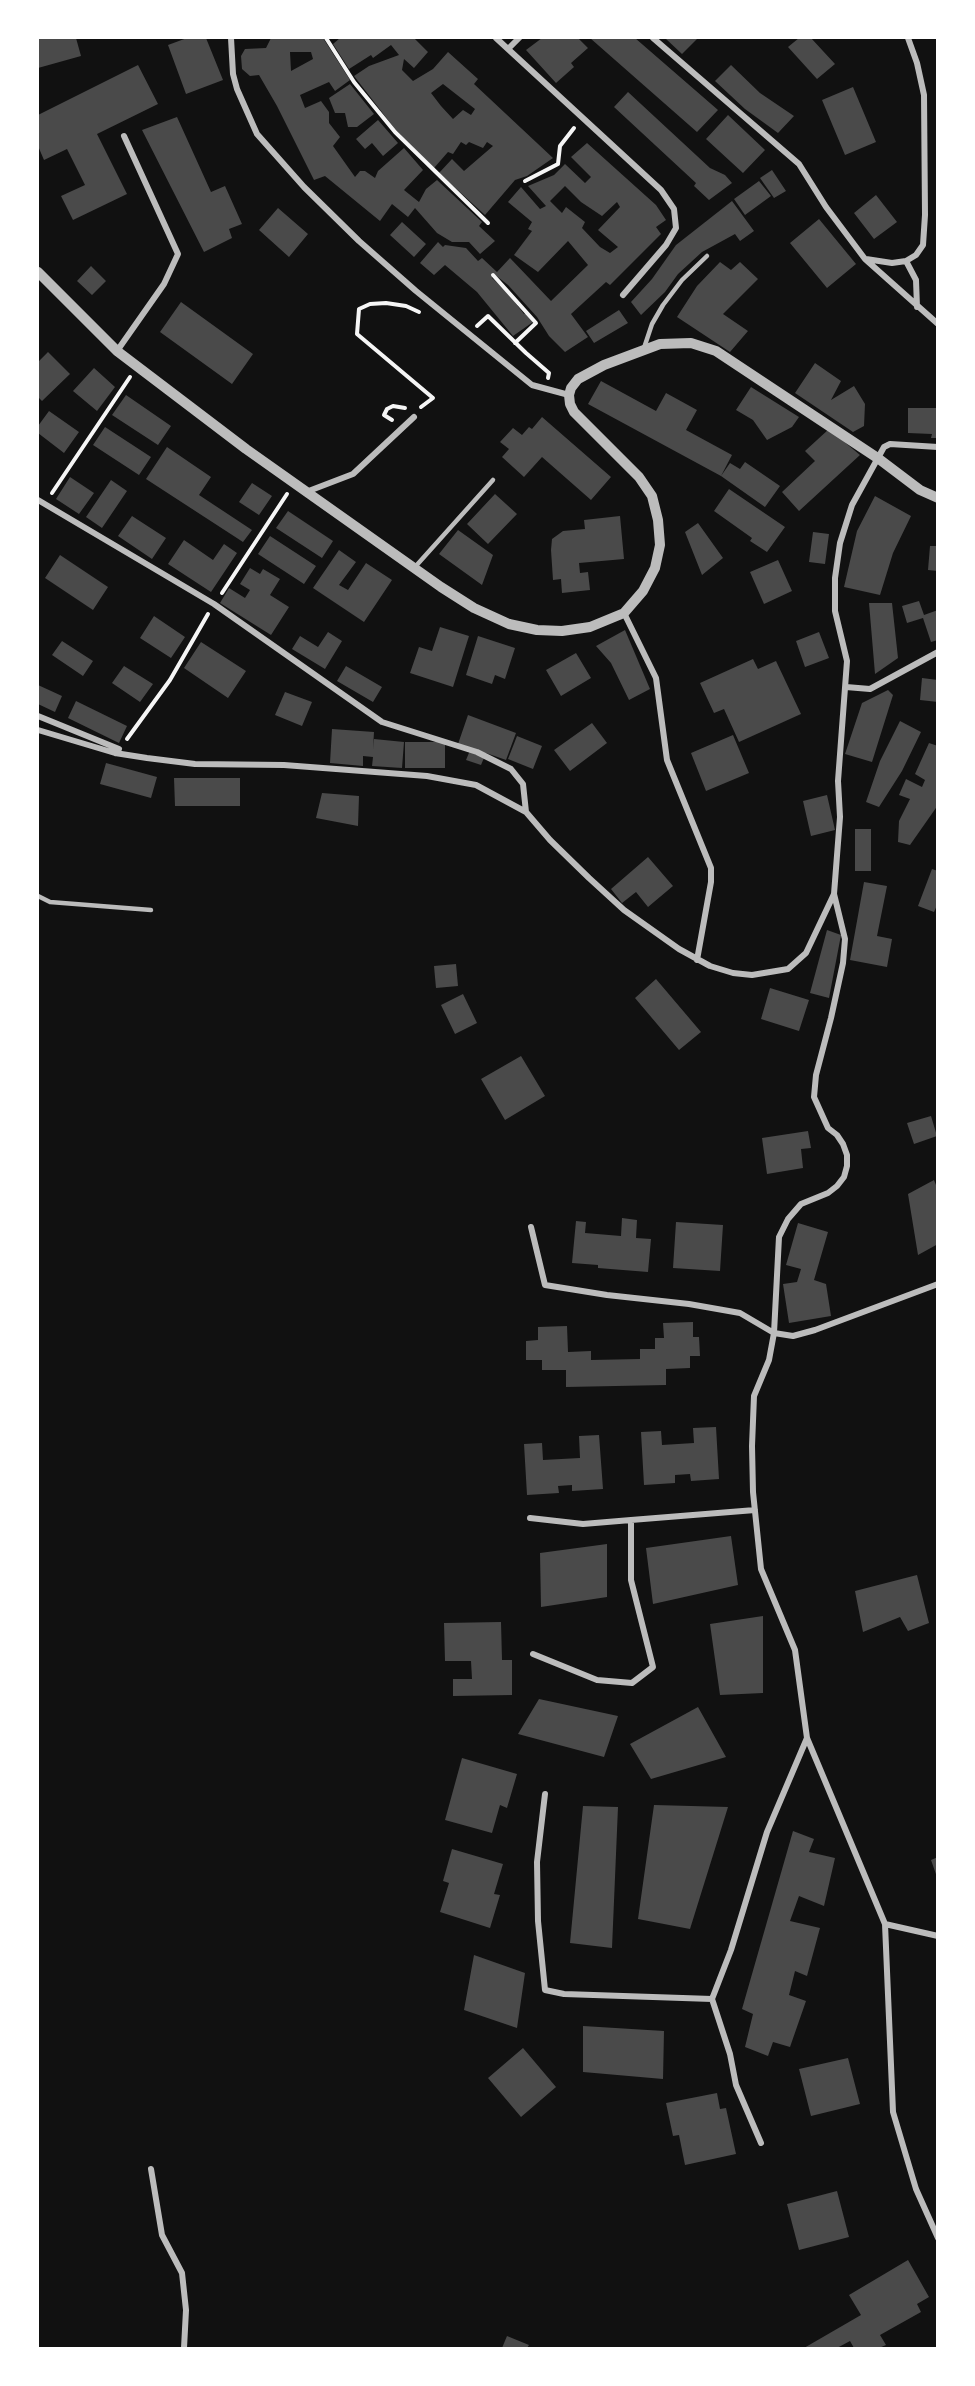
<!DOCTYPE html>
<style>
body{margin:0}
#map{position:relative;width:975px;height:2386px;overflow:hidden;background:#111;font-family:"IBM Plex Sans",sans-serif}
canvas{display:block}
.frame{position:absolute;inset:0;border:39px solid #fff;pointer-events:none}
</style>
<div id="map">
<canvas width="975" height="2386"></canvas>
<div class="frame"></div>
</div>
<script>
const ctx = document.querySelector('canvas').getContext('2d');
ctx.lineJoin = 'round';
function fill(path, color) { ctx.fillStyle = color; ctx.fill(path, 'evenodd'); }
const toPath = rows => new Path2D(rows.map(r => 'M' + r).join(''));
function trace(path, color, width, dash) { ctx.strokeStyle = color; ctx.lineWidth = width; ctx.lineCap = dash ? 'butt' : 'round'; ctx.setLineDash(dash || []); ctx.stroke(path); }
const building = toPath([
 [38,38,76,38,81,56,38,68],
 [187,38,206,38,223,80,186,94,168,45],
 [271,38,323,38,350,80,335,91,329,82,300,95,305,108,321,101,329,112,329,123,340,137,333,146,355,177,360,171,365,171,375,178,378,171,404,148,423,170,404,190,419,202,426,189,437,180,482,222,479,226,495,241,480,254,469,242,452,242,437,233,415,208,408,217,392,204,380,221,325,176,314,180,277,106,259,75,250,76,242,69,241,56,245,49,266,48],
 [290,52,311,52,313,59,291,71],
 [340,38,414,38,428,52,414,68,404,59,402,70,413,81,433,69,448,52,478,79,474,84,553,158,527,176,515,180,485,215,439,173,452,159,464,171,493,146,487,142,483,148,469,142,466,145,461,142,453,154,448,152,434,168,395,129,354,76,369,66,399,55,391,45,373,58,371,55,349,69,333,44],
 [443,84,475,109,471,115,463,110,453,119,441,106,431,93],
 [542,38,578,38,588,48,571,63,574,67,556,83,526,50],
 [590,38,635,38,718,110,697,132],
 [665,38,698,38,682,54],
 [799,38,811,38,835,64,817,79,788,47],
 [138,65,158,104,97,134,127,194,73,220,61,196,85,185,67,149,44,160,38,146,38,115],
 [731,65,760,93,794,116,778,133,745,109,715,81],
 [350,84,374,114,357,127,348,127,345,113,335,113,329,98],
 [853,87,876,142,845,155,822,100],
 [628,92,710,168,725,175,732,183,709,200,694,186,696,183,614,107],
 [728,115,765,150,743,173,706,139],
 [177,117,211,192,225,186,242,224,229,229,232,238,204,252,142,130],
 [378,120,398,143,383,156,372,143,365,149,356,139],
 [587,143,656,205,666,220,656,227,661,234,610,285,606,282,571,314,588,337,565,352,549,336,537,317,508,285,494,274,492,278,507,292,524,314,526,313,533,322,513,336,477,292,445,265,434,275,420,263,438,242,443,247,445,245,466,248,478,261,482,258,497,272,510,258,551,301,588,265,568,241,538,272,514,255,532,231,528,229,532,222,508,202,521,187,540,209,546,206,528,186,554,175,565,164,585,183,591,177,571,157],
 [565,186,581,202,602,216,617,202,620,207,598,230,618,247,610,253,600,247,582,228,585,222,566,207,562,213,550,201],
 [772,170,786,191,774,198,760,178],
 [759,181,771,196,745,215,734,199],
 [876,195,897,222,874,239,854,213],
 [732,201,754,231,740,241,735,234,702,252,678,274,665,292,641,315,631,302,652,279,676,245],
 [278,208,308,234,289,257,259,230],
 [819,219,856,264,827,288,790,243],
 [402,222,426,244,414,257,390,235],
 [720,262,731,270,740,262,758,279,723,314,748,331,730,352,677,317,697,286],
 [91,266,106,281,92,295,77,281],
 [181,302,253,354,232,384,160,332],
 [619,310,628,323,594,343,586,331],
 [48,352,70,374,42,401,38,397,38,362],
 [815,363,841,381,831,400,854,386,865,404,864,426,853,432,795,393],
 [94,368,115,387,97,411,73,391],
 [601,381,656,411,666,393,697,410,686,430,732,455,721,476,588,404],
 [751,387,799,417,792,427,767,440,753,420,736,410],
 [126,395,171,426,158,445,112,415],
 [908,408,938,408,938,438,931,438,932,434,908,433],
 [49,411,79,432,64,453,38,433,38,426],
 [542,417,611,477,591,500,542,457,524,477,502,457,509,449,500,442,513,428,522,435,529,427,532,429],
 [105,427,151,457,139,475,93,445],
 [829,429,860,455,799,511,782,492,815,461,805,451],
 [167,447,211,477,199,495,252,530,243,542,146,479],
 [745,462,780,486,765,507,721,476,730,463,740,469],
 [70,477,94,493,79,514,56,499],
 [111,480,127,491,102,528,86,517],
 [252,483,272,496,259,515,239,502],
 [729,489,785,527,767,552,750,541,752,538,714,511],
 [495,494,517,514,488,544,467,524],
 [875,496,911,516,893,553,880,595,844,587,857,531],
 [288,511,333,541,322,558,276,528],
 [132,516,166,538,152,559,118,536],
 [620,516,624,559,579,563,580,573,588,572,590,590,562,593,561,579,553,580,551,550,552,539,563,531,585,529,584,520],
 [698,523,723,558,702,575,685,532],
 [458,530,493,555,482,585,439,554],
 [813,532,829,534,825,564,809,562],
 [270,536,316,566,304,584,258,554],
 [184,540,213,560,224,544,237,553,211,592,168,564],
 [930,546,938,546,938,571,928,570],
 [339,550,356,562,339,585,348,590,366,563,392,580,364,622,313,588],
 [60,555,108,587,93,610,45,578],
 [778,560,792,591,764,604,750,572],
 [250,568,260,574,263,569,280,579,270,595,289,607,271,635,220,603,229,588,245,598,250,590,240,584],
 [919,601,924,615,938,610,938,640,931,642,923,618,907,623,902,606],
 [869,603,892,603,898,658,875,674],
 [154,616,185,637,171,658,140,638],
 [440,627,469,636,453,687,410,673,419,647,432,651],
 [625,630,650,689,629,700,611,663,596,646],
 [328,632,342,641,325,669,292,649,300,636,318,647],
 [819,632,829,658,805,667,796,641],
 [478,636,515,648,505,679,495,675,492,684,466,675],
 [62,641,93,661,83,676,52,655],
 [201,642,246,671,228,698,184,668],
 [576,653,591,678,561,696,546,670],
 [753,659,758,669,776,661,801,714,739,742,724,709,714,713,700,683],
 [124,666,153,684,140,702,112,683],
 [346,666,382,687,373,702,337,681],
 [922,678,938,680,938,702,920,700],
 [38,685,62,696,55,712,38,704],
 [888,690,893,695,872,762,845,754,862,703],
 [285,692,312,702,302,726,275,715],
 [76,701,127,726,119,743,68,718],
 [468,715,516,733,506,760,486,753,481,765,466,760,471,748,458,744],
 [900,721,921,732,902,771,879,807,866,802,880,761],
 [592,723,607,743,570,771,554,750],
 [332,729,374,732,373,749,374,739,404,742,402,768,372,766,373,757,363,756,363,766,330,763],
 [733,735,749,773,706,791,691,753],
 [517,736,542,746,533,769,508,759],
 [405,742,445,742,445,768,405,768],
 [929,743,938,746,938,805,910,845,898,842,899,821,910,799,899,795,906,779,922,787,925,780,915,774],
 [106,763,157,777,151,798,100,784],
 [174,778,240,778,240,806,175,806],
 [322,793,359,796,358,826,316,818],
 [827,795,835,830,811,836,803,801],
 [855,829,871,829,871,871,855,871],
 [648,857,673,886,648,907,636,892,622,903,611,889],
 [932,869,938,871,938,903,934,912,918,906],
 [864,882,887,886,877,936,892,939,887,967,850,960],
 [827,930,841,935,829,998,810,993],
 [456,964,458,986,436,988,434,966],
 [656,979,701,1032,679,1050,635,998],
 [770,988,809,1000,799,1031,761,1019],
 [463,994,477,1023,455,1034,441,1005],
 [521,1056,545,1096,505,1120,481,1079],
 [931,1116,937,1136,914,1144,907,1123],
 [808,1131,811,1148,801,1149,803,1168,767,1174,762,1138],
 [934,1180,938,1190,938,1244,918,1255,908,1194],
 [622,1218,637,1220,636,1238,651,1239,648,1272,598,1268,598,1265,572,1263,576,1221,586,1222,585,1233,621,1236],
 [676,1222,723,1225,720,1271,673,1268],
 [798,1223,828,1232,814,1280,826,1284,831,1316,789,1323,783,1284,797,1282,801,1269,786,1265],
 [693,1322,693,1337,699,1337,700,1356,690,1356,690,1368,666,1369,666,1385,566,1387,566,1370,542,1370,542,1360,526,1360,526,1341,538,1340,538,1327,567,1326,568,1352,591,1351,591,1360,640,1359,640,1349,655,1349,655,1338,664,1338,663,1323],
 [716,1427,719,1479,691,1481,690,1474,675,1475,675,1483,644,1485,641,1432,661,1431,662,1445,694,1443,693,1428],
 [599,1435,603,1489,572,1491,572,1485,558,1486,559,1493,527,1495,524,1444,542,1443,543,1460,580,1458,579,1436],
 [731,1536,738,1585,653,1604,646,1548],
 [607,1544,607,1597,541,1607,540,1553],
 [917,1575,929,1623,908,1631,900,1617,863,1632,855,1591],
 [763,1616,763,1693,720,1695,710,1624],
 [501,1622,502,1660,512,1660,512,1695,453,1696,453,1679,472,1679,471,1661,445,1661,444,1623],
 [539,1699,618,1716,604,1757,518,1734],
 [698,1707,726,1757,651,1779,630,1744],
 [462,1758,517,1774,507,1808,500,1805,492,1833,445,1820],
 [654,1805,728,1807,690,1929,638,1919],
 [583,1806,618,1807,612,1948,570,1943],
 [793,1831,814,1839,809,1852,835,1858,824,1906,799,1896,790,1921,820,1928,807,1976,795,1971,789,1995,806,2001,790,2047,773,2042,768,2056,745,2047,753,2014,742,2009],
 [452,1849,503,1864,494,1894,500,1895,490,1928,440,1912,449,1883,443,1881],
 [938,1857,938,1877,937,1877,931,1860],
 [474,1955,525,1973,517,2028,464,2010],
 [583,2026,664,2031,663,2079,583,2072],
 [523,2048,556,2087,521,2117,488,2078],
 [848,2058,860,2104,811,2116,799,2069],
 [717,2093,720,2109,726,2108,736,2154,685,2165,679,2135,673,2136,666,2103],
 [837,2191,849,2237,799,2250,787,2204],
 [908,2260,929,2297,917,2304,921,2312,880,2335,886,2345,879,2348,854,2348,850,2341,837,2348,804,2348,861,2315,849,2295],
 [507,2336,529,2345,527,2348,502,2348]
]);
const path = toPath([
 [326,38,354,82,395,132,488,223],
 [525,181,558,164,560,146,574,128],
 [493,275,536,323,515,343],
 [419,312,406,306,386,303,370,304,359,309,357,334,433,398,421,407],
 [477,326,488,316,526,353,549,373,548,378],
 [392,420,384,415,387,409,393,406,405,408],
 [52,493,130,377],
 [222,593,287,494],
 [127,739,170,680,208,614]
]);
const service = toPath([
 [644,348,652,324,663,305,682,280,707,256],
 [415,567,493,480],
 [38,896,50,902,151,910]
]);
const minor = toPath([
 [231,38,233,74,237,89,257,134,304,187,359,241,416,291,532,385,569,395],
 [496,38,661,190,674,209,676,228,666,245,623,295],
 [653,38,799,164,826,207,865,259,938,324],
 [508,49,519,38],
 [866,259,892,263,906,261,916,255,923,245,925,215,924,95,917,63,908,38],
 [906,261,916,280,917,307],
 [117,351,164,284,178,254,124,136],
 [306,492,353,474,414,417],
 [38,500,214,604,382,722,477,752,511,769,523,784,526,812],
 [624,613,656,678,667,760,711,868,711,882,697,960],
 [846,687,870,689,938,652],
 [38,716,119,749,115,753],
 [38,730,115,753,147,758,195,764,284,765,427,776,476,785,526,812,550,840,589,878,624,910,679,949,710,966,733,973,752,975,788,969,806,953,834,894,840,817,838,781,847,661,835,611,835,578,840,543,852,505,884,447,890,444,938,447],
 [834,894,845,939,843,963,831,1018,816,1075,814,1097,828,1128,837,1135,843,1144,847,1155,847,1166,844,1177,837,1186,828,1193,801,1204,788,1219,779,1237,774,1333,769,1360,754,1396,752,1446,753,1492,761,1569,795,1650,807,1738,885,1924,893,2112,916,2189,938,2238],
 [531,1227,545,1285,607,1295,689,1304,740,1313,774,1333,793,1336,815,1330,938,1284],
 [530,1518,583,1524,631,1520],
 [533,1654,597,1680,632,1683,653,1667,631,1580,631,1520,755,1510],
 [545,1794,537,1862,538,1921,545,1990,564,1994,712,1999,731,1950,767,1832,807,1738],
 [885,1924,938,1936],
 [712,1999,730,2054,736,2085,761,2143],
 [151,2169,162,2235,182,2273,186,2310,184,2348]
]);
const tertiary = toPath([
 [38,272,117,351,246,449,441,587,474,608,509,624,537,630,562,631,590,627,624,613,643,591,655,568,660,545,658,520,652,496,639,477,574,412,570,404,569,395,571,388,578,379,604,365,660,344,691,343,716,351,879,459,920,490,938,498]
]);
fill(building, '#4a4a4a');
trace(path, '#f5f5f5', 4);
trace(service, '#bcbcbc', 4.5);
trace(minor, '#bcbcbc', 6);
trace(tertiary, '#bcbcbc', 10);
</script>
